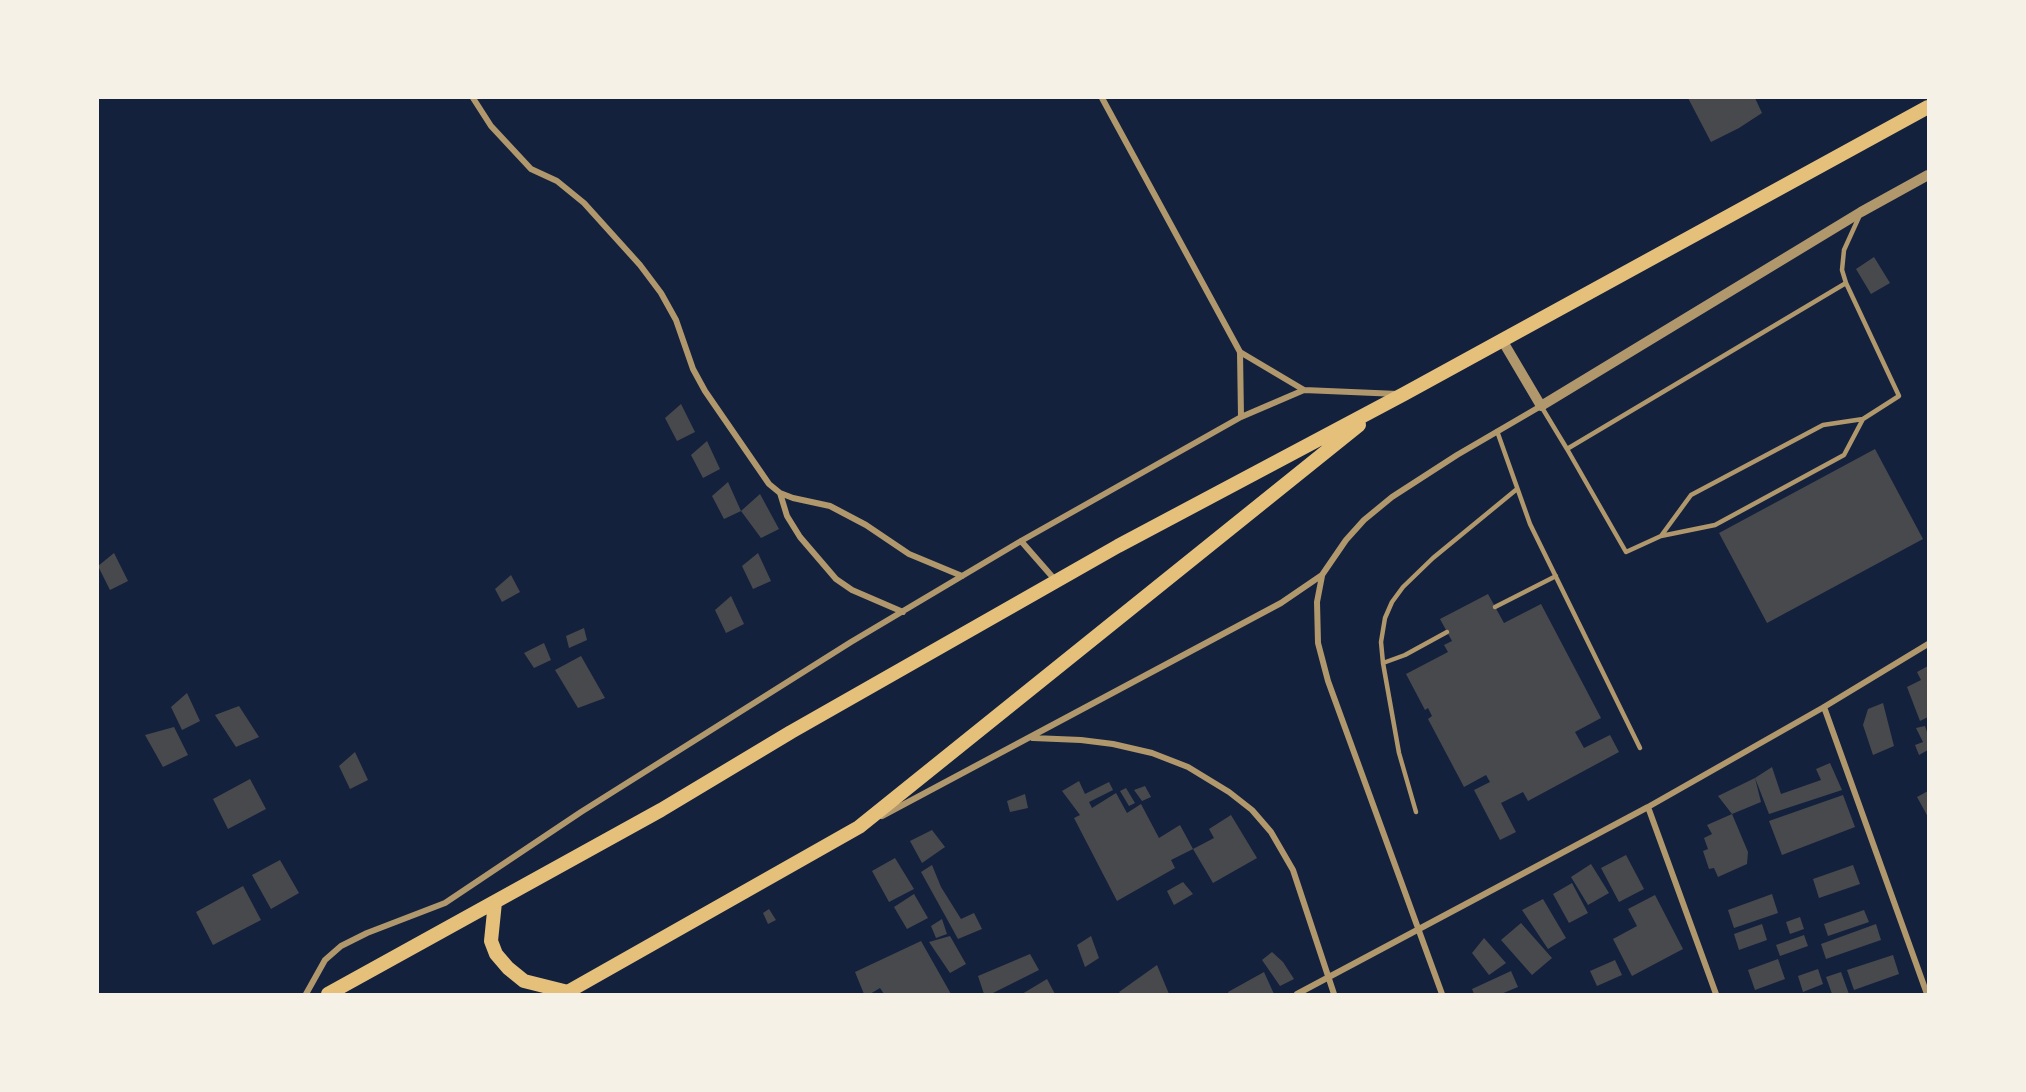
<!DOCTYPE html>
<style>
body{margin:0}
#map{position:relative;width:2026px;height:1092px;overflow:hidden;background:#14213d;font-family:"Roboto Condensed",sans-serif}
canvas{display:block}
.frame{position:absolute;inset:0;border:99px solid #f6f1e7;pointer-events:none}
</style>
<div id="map">
<canvas width="2026" height="1092"></canvas>
<div class="frame"></div>
</div>
<script>
const ctx = document.querySelector('canvas').getContext('2d');
ctx.lineJoin = 'round';
function fill(path, color) { ctx.fillStyle = color; ctx.fill(path, 'evenodd'); }
const toPath = rows => new Path2D(rows.map(r => 'M' + r).join(''));
function trace(path, color, width, dash) { ctx.strokeStyle = color; ctx.lineWidth = width; ctx.lineCap = dash ? 'butt' : 'round'; ctx.setLineDash(dash || []); ctx.stroke(path); }
const building = toPath([
 [1688,98,1755,98,1762,113,1739,128,1711,142],
 [1874,257,1890,283,1871,294,1856,269],
 [681,404,695,432,677,441,665,418],
 [707,441,720,469,703,478,691,455],
 [1875,449,1923,539,1767,623,1719,533],
 [728,482,741,511,760,494,779,529,761,538,741,511,724,519,712,496],
 [114,553,128,581,110,590,98,566],
 [758,553,771,581,753,589,742,566],
 [511,575,520,592,502,602,495,589],
 [1488,594,1504,623,1541,604,1601,718,1575,732,1584,748,1610,735,1619,752,1528,801,1523,792,1501,803,1516,832,1500,840,1474,790,1490,782,1486,775,1464,787,1428,719,1432,716,1428,708,1425,710,1406,674,1448,652,1444,645,1452,641,1440,619],
 [731,596,744,624,726,633,715,610],
 [584,628,587,640,569,648,566,636],
 [544,643,551,660,534,668,524,653],
 [581,656,605,698,578,708,555,670],
 [1928,666,1928,717,1920,721,1907,687,1921,680,1917,672],
 [187,693,200,721,182,730,171,707],
 [1883,703,1894,746,1873,755,1863,725,1868,709],
 [239,706,259,737,236,747,215,715],
 [1925,726,1928,735,1928,750,1919,755,1915,745,1923,742,1916,728],
 [174,727,188,755,163,767,145,735],
 [355,752,368,780,350,789,339,766],
 [1830,763,1842,790,1769,814,1755,778,1772,767,1781,794,1821,780,1816,769],
 [1755,778,1761,802,1732,814,1718,796],
 [250,779,266,809,228,829,213,799],
 [1079,781,1085,794,1109,782,1113,790,1089,802,1092,808,1116,793,1127,813,1141,804,1159,838,1180,825,1193,849,1171,860,1175,868,1117,901,1074,818,1080,815,1062,791],
 [1145,786,1151,797,1142,801,1134,790],
 [1126,788,1135,803,1129,806,1120,791],
 [1928,791,1928,817,1917,797],
 [1025,794,1028,808,1010,812,1007,801],
 [1843,795,1855,827,1782,855,1769,821],
 [1732,814,1748,852,1747,864,1718,877,1714,868,1709,869,1703,851,1708,849,1704,838,1712,834,1707,825],
 [1231,815,1257,858,1213,883,1193,849,1214,838,1209,829],
 [932,830,945,847,922,863,910,841],
 [1626,855,1644,889,1619,902,1601,868],
 [895,858,914,889,889,902,872,871],
 [280,860,299,893,271,909,252,875],
 [1591,864,1609,893,1588,905,1571,877],
 [932,865,941,887,961,919,974,913,982,929,958,939,921,872],
 [1853,865,1860,884,1819,898,1813,879],
 [1183,882,1193,894,1174,905,1167,891],
 [1572,883,1588,913,1569,923,1553,894],
 [243,886,261,920,213,945,196,912],
 [914,894,928,918,907,929,894,907],
 [1772,894,1778,913,1734,928,1728,910],
 [1655,895,1683,949,1632,976,1613,939,1637,926,1628,909],
 [1543,899,1566,938,1548,949,1522,910],
 [769,909,776,920,768,924,763,913],
 [1864,910,1869,922,1828,936,1824,924],
 [1800,917,1804,929,1790,934,1786,922],
 [942,919,947,934,936,938,931,926],
 [1521,923,1552,958,1532,975,1501,940],
 [1762,924,1767,940,1739,950,1734,934],
 [1876,924,1881,940,1826,959,1821,944],
 [1804,935,1808,946,1780,956,1776,945],
 [950,936,966,964,950,973,929,942],
 [1091,936,1099,958,1085,967,1077,945],
 [1484,938,1506,963,1489,975,1472,953],
 [921,941,951,994,884,994,880,988,870,994,864,994,855,972],
 [1272,952,1283,962,1294,979,1280,986,1262,960],
 [1030,954,1039,970,991,994,984,994,978,976],
 [1893,955,1899,974,1854,990,1847,970],
 [1778,959,1785,979,1755,990,1748,970],
 [1615,960,1622,975,1597,986,1590,971],
 [1157,965,1169,994,1121,994,1119,992],
 [1818,969,1823,984,1803,992,1798,976],
 [1511,971,1518,987,1501,994,1474,994,1472,989],
 [1264,972,1274,994,1229,994,1228,992],
 [1841,972,1849,994,1832,994,1826,977],
 [1047,979,1055,994,1022,994]
]);
const service = toPath([
 [1541,406,1567,449,1626,552,1661,536,1691,495,1823,425,1863,419,1899,396,1846,283,1842,270,1844,250,1859,217],
 [1497,431,1530,524,1640,748],
 [1567,449,1846,283],
 [1661,536,1715,525,1844,455,1863,419],
 [1495,607,1556,576],
 [1383,663,1405,655,1447,632],
 [1416,812,1399,753,1383,663,1381,642,1385,618,1392,602,1403,587,1433,558,1517,489]
]);
const minor = toPath([
 [473,98,491,126,531,169,557,181,584,203,640,265,661,293,676,320,693,369,705,391,769,484,780,493,793,498,830,506,866,525,909,554,962,576],
 [1102,98,1240,352,1304,390,1398,394],
 [1240,352,1241,417],
 [780,493,787,516,800,537,836,579,852,590,903,612],
 [1021,541,1056,581],
 [1322,576,1317,602,1318,643,1328,681,1442,994],
 [1824,707,1927,994],
 [1033,738,1081,740,1113,744,1152,753,1188,767,1229,792,1252,810,1271,832,1293,870,1334,994],
 [1648,807,1716,994],
 [882,816,1281,603,1322,575,1346,540,1364,520,1392,497,1457,455,1541,406],
 [306,994,325,960,341,946,367,933,445,903,581,812,851,642,1021,541,1241,417,1304,390],
 [1297,994,1648,807,1824,707,1928,644]
]);
const tertiary = toPath([
 [1502,340,1541,406,1861,212,1928,175]
]);
const primary = toPath([
 [495,902,491,941,496,954,508,968,524,981,568,992],
 [328,994,661,810,791,732,1118,546,1404,394,1928,107],
 [564,994,859,827,1359,425]
]);
fill(building, '#48494c');
trace(service, '#b1986c', 4.5);
trace(minor, '#b1986c', 6);
trace(tertiary, '#b1986c', 10);
trace(primary, '#e5c07b', 14);
</script>
